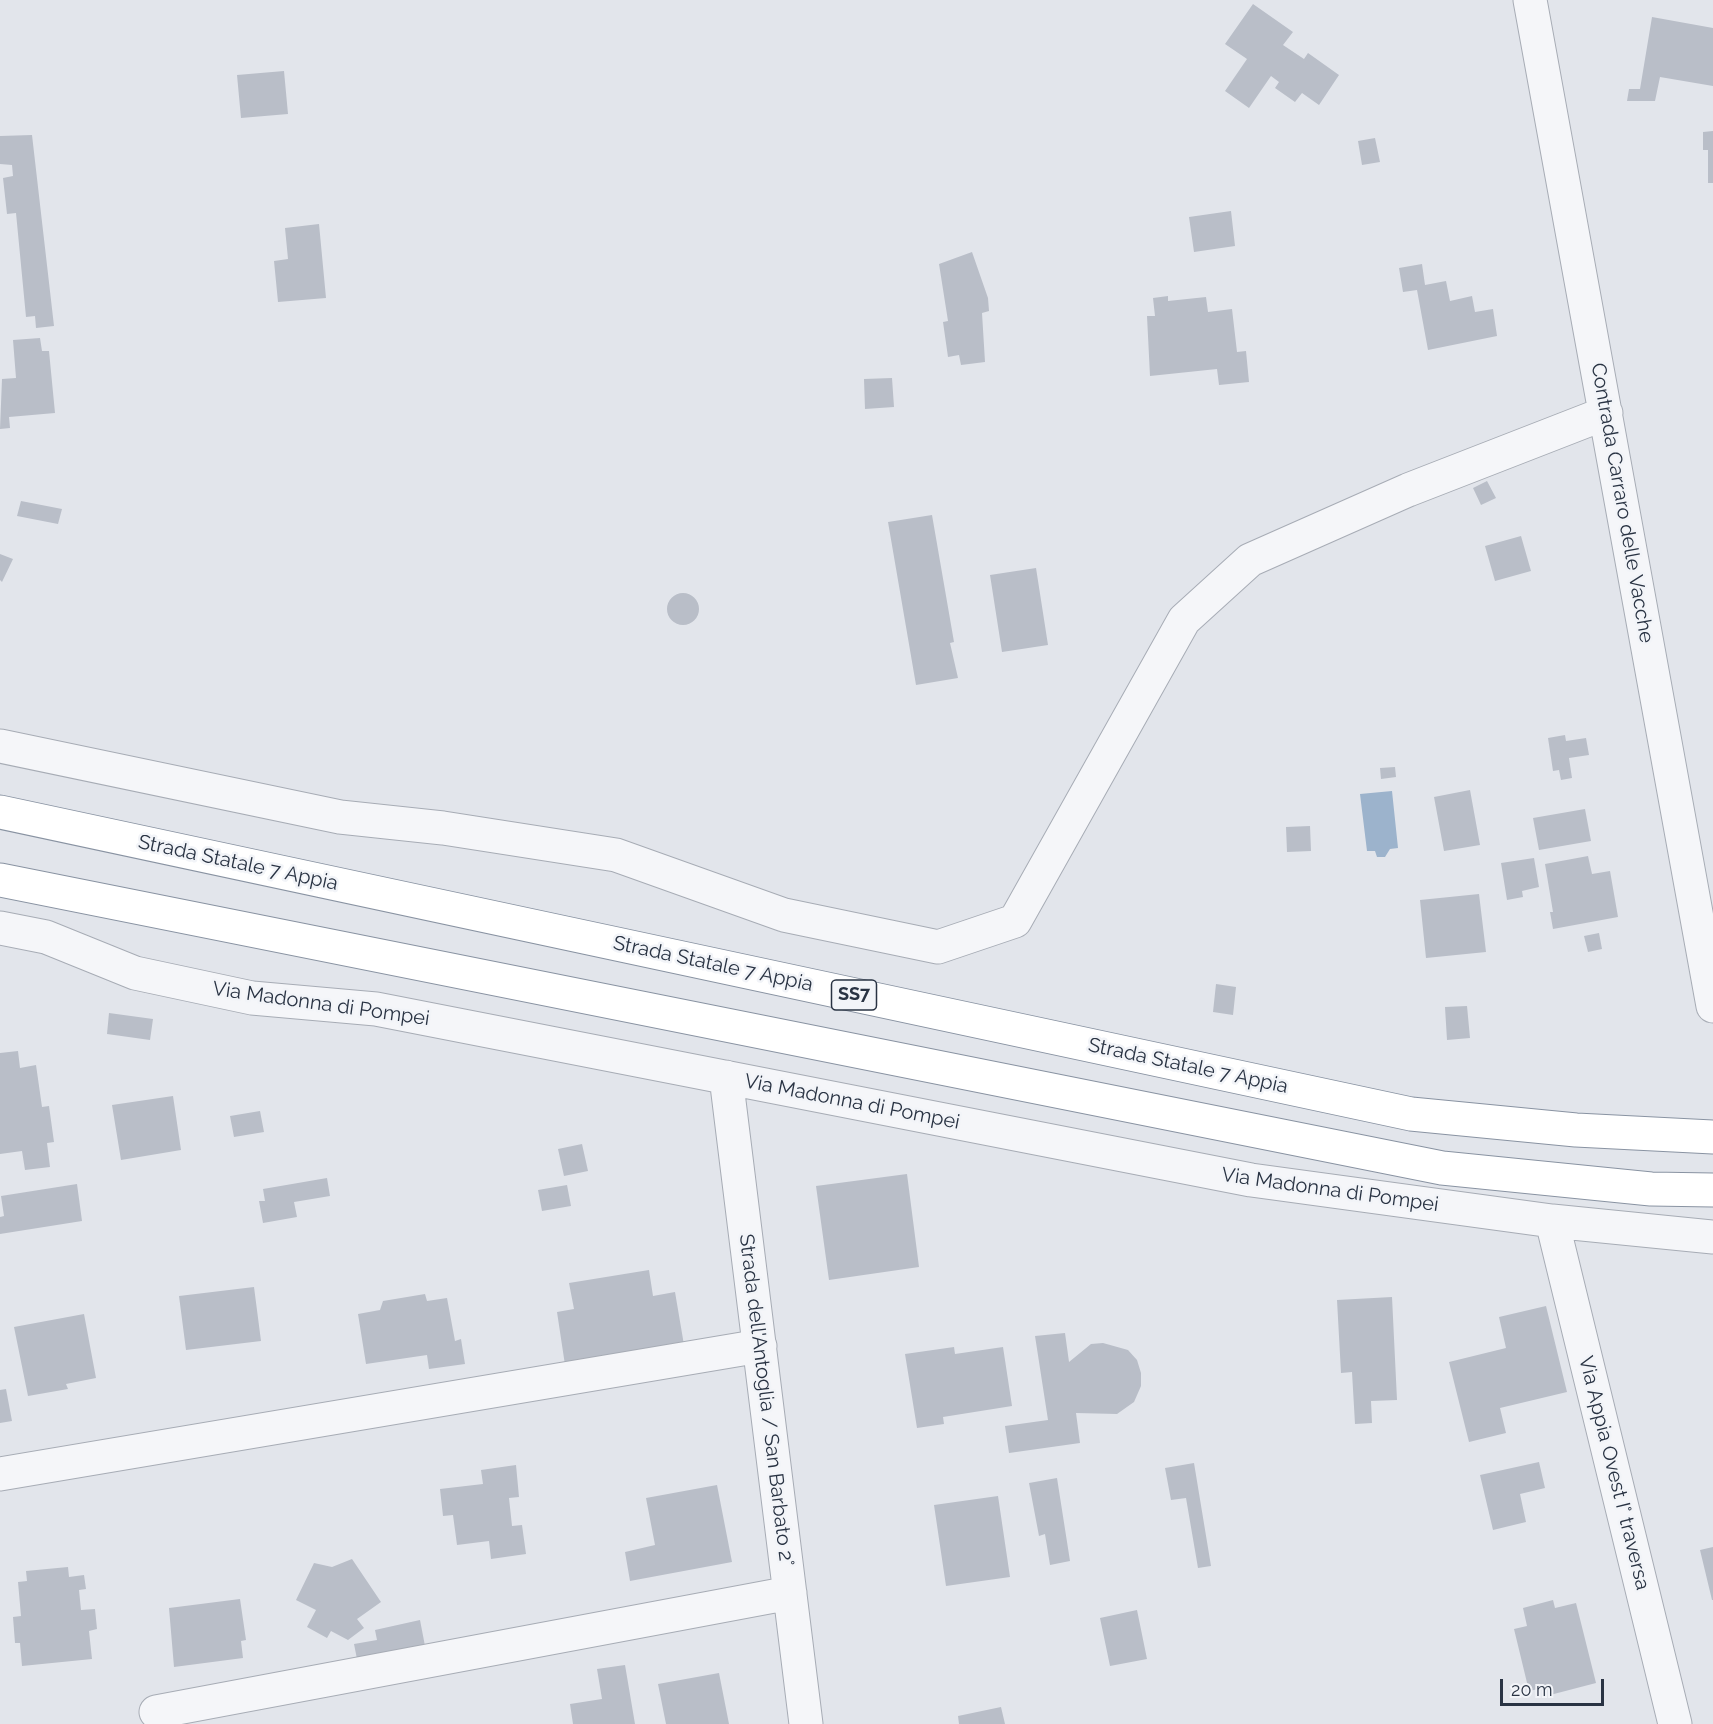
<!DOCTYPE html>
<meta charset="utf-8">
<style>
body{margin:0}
#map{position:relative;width:1713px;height:1724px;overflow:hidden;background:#e2e5eb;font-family:Raleway,sans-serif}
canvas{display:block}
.scale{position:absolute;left:1500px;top:1679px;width:104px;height:27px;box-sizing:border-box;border:3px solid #293343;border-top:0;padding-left:8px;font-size:18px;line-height:21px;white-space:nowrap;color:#293343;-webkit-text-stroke:4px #f2f4f8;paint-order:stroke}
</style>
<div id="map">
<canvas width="1713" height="1724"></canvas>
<div class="scale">20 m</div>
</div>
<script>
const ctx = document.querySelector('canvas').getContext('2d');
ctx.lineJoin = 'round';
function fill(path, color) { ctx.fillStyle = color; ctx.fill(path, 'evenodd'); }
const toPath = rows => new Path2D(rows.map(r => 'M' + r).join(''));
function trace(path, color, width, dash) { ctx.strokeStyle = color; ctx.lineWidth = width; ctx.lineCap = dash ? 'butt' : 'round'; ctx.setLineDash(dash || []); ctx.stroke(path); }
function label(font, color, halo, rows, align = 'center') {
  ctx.font = font + ' Raleway,sans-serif'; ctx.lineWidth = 5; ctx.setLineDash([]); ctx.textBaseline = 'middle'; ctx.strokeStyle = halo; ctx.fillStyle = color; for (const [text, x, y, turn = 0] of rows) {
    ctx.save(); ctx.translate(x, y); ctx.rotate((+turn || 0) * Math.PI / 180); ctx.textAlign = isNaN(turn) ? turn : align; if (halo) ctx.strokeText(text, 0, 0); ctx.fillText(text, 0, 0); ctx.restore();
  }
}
const water = toPath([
 [1392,791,1398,848,1390,849,1385,857,1377,857,1375,851,1367,851,1360,794]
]);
const building = toPath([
 [1253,4,1293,32,1283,45,1304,59,1308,53,1339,75,1319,105,1302,93,1295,102,1275,88,1279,82,1271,76,1249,108,1225,91,1247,59,1225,44],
 [1652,17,1713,28,1713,86,1660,77,1655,101,1627,101,1629,89,1640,89],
 [284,71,288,114,241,118,237,75],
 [1713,131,1713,183,1708,183,1708,150,1703,150,1703,132],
 [32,135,54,326,36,328,35,316,26,317,16,213,7,214,3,178,13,176,12,165,0,164,0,136],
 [1375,138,1380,162,1362,165,1358,141],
 [1231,211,1235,246,1194,252,1189,217],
 [319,224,326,298,278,302,274,261,288,259,285,228],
 [972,252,988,298,989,311,982,313,985,362,961,365,959,355,948,357,943,322,948,321,939,264],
 [1422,264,1425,285,1446,281,1450,301,1472,296,1475,312,1493,309,1497,336,1428,350,1417,290,1403,292,1399,268],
 [1168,296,1168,301,1206,297,1208,312,1232,309,1237,352,1246,351,1249,382,1219,385,1217,369,1150,376,1147,316,1155,316,1153,298],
 [40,338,42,351,49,351,55,413,9,417,10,428,0,429,2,379,16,378,13,340],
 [892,378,894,407,865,409,864,379],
 [1487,481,1496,498,1481,505,1473,488],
 [21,501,62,509,58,524,17,516],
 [932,515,954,642,950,643,958,678,916,685,888,522],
 [1521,536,1531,571,1495,581,1485,546],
 [0,554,13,559,2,582,0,580],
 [1036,568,1048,645,1002,652,990,575],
 '667 609a16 16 0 1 1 32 0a16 16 0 1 1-32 0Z',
 [1565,735,1566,741,1586,738,1589,755,1569,758,1572,778,1561,780,1559,770,1553,771,1548,738],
 [1395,767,1396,777,1381,779,1380,768],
 [1470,790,1480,845,1444,851,1434,797],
 [1585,809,1591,841,1539,850,1533,818],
 [1310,826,1311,851,1287,852,1286,827],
 [1588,856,1592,874,1610,871,1618,917,1553,929,1550,912,1553,912,1545,864],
 [1534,858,1539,887,1522,891,1523,897,1507,900,1501,863],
 [1479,894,1486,952,1426,958,1420,900],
 [1599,933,1602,949,1588,952,1584,936],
 [1216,984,1236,987,1233,1015,1213,1012],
 [1467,1006,1470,1038,1447,1040,1445,1007],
 [109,1013,153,1019,150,1040,107,1034],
 [18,1051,20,1068,36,1065,42,1107,49,1106,54,1142,47,1143,50,1167,25,1170,22,1151,0,1154,0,1053],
 [173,1096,181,1150,121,1160,112,1105],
 [260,1111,264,1132,234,1137,230,1116],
 [582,1144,588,1171,564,1176,558,1149],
 [907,1174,919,1267,829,1280,816,1186],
 [327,1178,330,1196,294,1202,297,1217,263,1223,259,1201,265,1201,263,1189],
 [77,1184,82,1221,0,1234,0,1217,4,1216,1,1196],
 [567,1185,571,1206,542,1211,538,1190],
 [649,1270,653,1296,675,1292,684,1345,565,1365,557,1312,574,1309,569,1283],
 [254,1287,261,1341,186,1350,179,1296],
 [425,1294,427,1301,447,1298,455,1341,461,1339,465,1364,429,1369,427,1355,366,1364,358,1314,380,1310,383,1301],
 [1392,1297,1397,1400,1371,1401,1372,1423,1355,1424,1352,1372,1341,1373,1337,1300],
 [1546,1306,1567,1392,1500,1408,1506,1433,1469,1442,1449,1362,1506,1348,1499,1317],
 [84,1314,96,1378,66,1384,68,1389,28,1396,14,1327],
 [1065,1333,1069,1362,1091,1344,1103,1343,1128,1350,1137,1360,1141,1373,1141,1386,1134,1402,1117,1414,1076,1413,1080,1443,1009,1453,1005,1426,1048,1420,1035,1336],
 [954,1347,955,1354,1003,1347,1012,1406,943,1417,944,1424,917,1428,905,1354],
 [6,1389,12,1421,0,1423,0,1390],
 [1539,1462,1545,1488,1520,1494,1526,1522,1493,1530,1480,1475],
 [1194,1463,1211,1566,1198,1568,1186,1498,1171,1500,1165,1468],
 [516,1465,519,1497,509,1498,512,1526,522,1525,526,1554,491,1559,489,1541,457,1545,453,1515,443,1516,440,1489,483,1484,481,1470],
 [1057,1478,1070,1561,1050,1565,1045,1534,1039,1536,1029,1483],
 [717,1485,732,1562,630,1581,625,1552,655,1545,646,1498],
 [998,1496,1010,1577,946,1586,934,1505],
 [1713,1547,1713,1600,1712,1600,1700,1550],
 [352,1559,381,1602,357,1619,364,1628,348,1640,331,1631,327,1638,307,1627,316,1610,296,1600,314,1563,332,1567],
 [68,1567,69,1577,84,1575,86,1589,79,1590,81,1610,95,1609,97,1629,89,1631,92,1659,22,1666,20,1643,15,1643,13,1617,21,1616,18,1582,27,1581,26,1571],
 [240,1599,246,1640,241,1641,243,1658,174,1667,169,1608],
 [1553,1600,1555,1608,1576,1603,1596,1683,1550,1695,1548,1687,1529,1691,1514,1629,1527,1626,1523,1608],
 [1137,1610,1147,1659,1110,1666,1100,1618],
 [420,1620,425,1646,357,1659,354,1644,377,1640,375,1630],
 [625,1665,635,1724,573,1724,570,1704,602,1699,597,1669],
 [719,1673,729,1724,666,1724,658,1684],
 [1001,1707,1005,1724,959,1724,958,1716]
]);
const minor = toPath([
 [1530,0,1713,1006],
 [0,746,340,817,443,828,616,855,784,915,938,947,1015,921,1184,620,1250,560,1408,490,1606,413],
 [0,928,46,937,135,973,252,998,376,1009,1251,1180,1552,1221,1713,1237],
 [726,1077,806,1724],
 [1552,1221,1675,1724],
 [0,1474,760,1346],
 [156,1712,790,1593]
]);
const highway = toPath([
 [0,812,1411,1114,1576,1130,1713,1137],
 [0,880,1442,1168,1651,1189,1713,1190]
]);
const shields = [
 [854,995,45]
];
const shieldNames = [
 ["SS7",854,995]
];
const streetNames = [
 ["Contrada Carraro delle Vacche",1622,503,80],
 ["Strada Statale 7 Appia",238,863,12],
 ["Strada Statale 7 Appia",713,964,12],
 ["Via Madonna di Pompei",321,1004,8],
 ["Strada Statale 7 Appia",1188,1066,12],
 ["Via Madonna di Pompei",852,1102,11],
 ["Via Madonna di Pompei",1330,1190,8],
 ["Strada dell'Antoglia / San Barbato 2°",766,1400,83],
 ["Via Appia Ovest I° traversa",1614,1473,76]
];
fill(water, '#9cb3cc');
fill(building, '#b9bec8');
trace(minor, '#a7acb5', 35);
trace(highway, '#8993a2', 35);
trace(minor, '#f5f6f9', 33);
trace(highway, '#fff', 33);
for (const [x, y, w] of shields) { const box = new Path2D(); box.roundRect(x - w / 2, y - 15, w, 30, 4.5); ctx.fillStyle = '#f2f4f8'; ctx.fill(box); trace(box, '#293343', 1.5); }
label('bold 18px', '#293343', null, shieldNames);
label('20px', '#293343', '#f2f4f8', streetNames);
</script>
